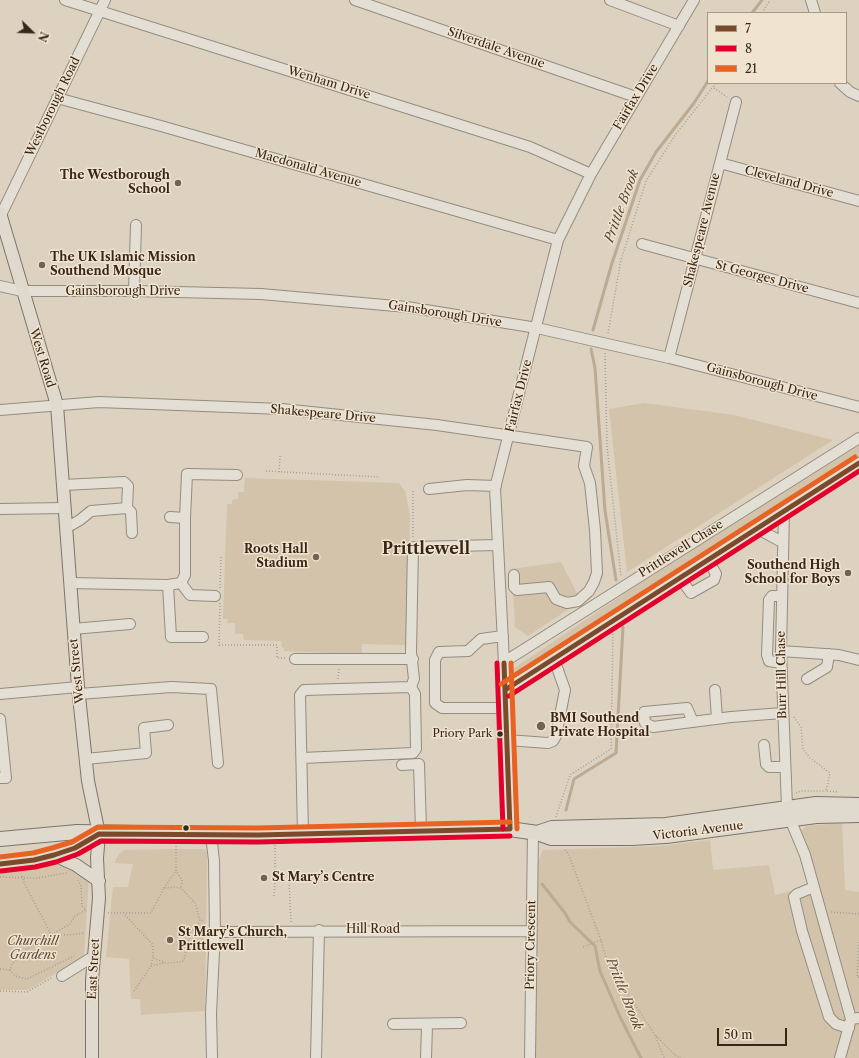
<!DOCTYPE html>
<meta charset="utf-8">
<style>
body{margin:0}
#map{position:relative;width:859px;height:1058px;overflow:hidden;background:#dcd2bf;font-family:"Libre Caslon Text",serif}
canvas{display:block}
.legend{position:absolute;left:707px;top:12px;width:140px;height:72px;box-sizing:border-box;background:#f0e4ce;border:1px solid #a69886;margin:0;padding:5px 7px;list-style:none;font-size:12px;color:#38261a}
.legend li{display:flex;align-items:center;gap:8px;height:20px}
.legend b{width:20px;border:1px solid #a69886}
.north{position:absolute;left:12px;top:12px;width:40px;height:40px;-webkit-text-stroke:3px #f0e4ce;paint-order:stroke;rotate:113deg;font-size:11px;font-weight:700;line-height:16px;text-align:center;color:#38261a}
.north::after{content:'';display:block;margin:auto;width:14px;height:18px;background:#38261a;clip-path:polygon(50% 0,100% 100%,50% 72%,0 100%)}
.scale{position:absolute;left:717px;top:1028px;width:70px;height:18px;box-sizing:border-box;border:2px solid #38261a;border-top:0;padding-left:5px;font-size:12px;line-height:14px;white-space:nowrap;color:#38261a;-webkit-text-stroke:3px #f0e4ce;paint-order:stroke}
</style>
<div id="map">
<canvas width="859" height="1058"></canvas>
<ul class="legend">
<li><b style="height:5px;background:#7a4b2a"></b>7</li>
<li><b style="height:5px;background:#e4002b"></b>8</li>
<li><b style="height:5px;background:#e96222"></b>21</li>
</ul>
<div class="north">N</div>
<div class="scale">50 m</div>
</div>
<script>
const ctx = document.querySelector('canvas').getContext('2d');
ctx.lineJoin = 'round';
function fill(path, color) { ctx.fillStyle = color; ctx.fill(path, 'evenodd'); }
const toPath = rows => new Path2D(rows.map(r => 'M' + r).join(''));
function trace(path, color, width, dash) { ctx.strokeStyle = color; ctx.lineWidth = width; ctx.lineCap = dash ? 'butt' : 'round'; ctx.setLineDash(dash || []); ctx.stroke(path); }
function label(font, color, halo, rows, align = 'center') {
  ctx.font = font + ' "Libre Caslon Text",serif'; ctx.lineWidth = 3; ctx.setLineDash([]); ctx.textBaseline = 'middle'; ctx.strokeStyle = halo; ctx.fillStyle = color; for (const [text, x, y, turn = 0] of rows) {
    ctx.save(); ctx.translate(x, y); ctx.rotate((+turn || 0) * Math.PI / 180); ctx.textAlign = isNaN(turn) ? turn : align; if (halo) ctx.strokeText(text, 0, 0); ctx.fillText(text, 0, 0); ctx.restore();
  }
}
const green = toPath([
 [644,403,734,415,833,440,627,572,609,409],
 [859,443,859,459,517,680,514,677,514,669,516,667,625,593],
 [245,478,399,483,405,491,410,516,406,645,362,644,362,654,284,651,284,648,282,647,281,641,244,640,243,634,235,634,235,623,227,623,228,619,223,619,227,504,232,504,232,500,238,499,238,492,244,492],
 [561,562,581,601,528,636,515,627,512,569],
 [842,823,845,890,859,892,859,1058,535,1058,535,887,538,890,538,862,543,850,661,846,710,840,713,870,769,865,775,895,808,887,799,834,806,826],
 [176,849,204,849,207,852,205,1011,141,1015,140,999,131,999,129,959,106,957,113,887,128,887,133,864,114,863,119,854,124,850],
 [54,855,89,877,84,956,28,990,0,990,0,862]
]);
const stream = toPath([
 [752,13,762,0],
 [593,330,612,263,640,180,656,152,694,103,708,81],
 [591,349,595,368,605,511,616,580],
 [566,810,574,779,616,753,623,627],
 [542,884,565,913,570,922,595,946,600,971,621,1019,641,1058]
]);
const path = toPath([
 [762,13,770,0],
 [714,88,727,97],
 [608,333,621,260,646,181,676,134,716,83],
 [605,353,607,446,621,576],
 [266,471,380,477],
 [279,472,280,456],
 [413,537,413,489],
 [220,588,221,557],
 [220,603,219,645,277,645,277,658,285,658],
 [338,679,339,669],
 [794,717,801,727,803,749,810,758,830,773,826,791,839,792],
 [796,793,801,791,826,791],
 [556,817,570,775,611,749,613,632],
 [275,845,275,881,289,881,291,922],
 [176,846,176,871,182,880,181,888],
 [565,850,568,853,601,940,608,964,655,1035,664,1058],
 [22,876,25,885,51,934,67,935,85,933],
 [0,877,37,878,67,873],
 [164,888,175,872],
 [274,896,275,881],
 [831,912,859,914],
 [108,913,151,913,164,888,175,887,181,888,195,903,200,921,204,920],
 [125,915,153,945,153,956,155,959,166,963,181,962,184,960,190,934,200,921],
 [859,942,857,977,859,977],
 [583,947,601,940],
 [153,957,151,966,164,963],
 [0,969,10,970,12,964,25,950,70,924,75,916,86,910,82,906,81,886,78,880],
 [10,970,15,976,27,979,74,956],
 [0,991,27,992,53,977],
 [134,991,151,966],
 [656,1036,675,1055,681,1058]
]);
const minor = toPath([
 [65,0,530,147,591,174],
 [355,0,636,97],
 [610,0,679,26],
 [811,0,815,13],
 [840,83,850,92,859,96],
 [57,98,161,126,558,240],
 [720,163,859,201],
 [1,215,105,0],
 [642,244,859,303],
 [0,286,22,291,134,291,261,294,407,307,537,328,669,358,859,407],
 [134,291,136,225],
 [669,358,736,102],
 [0,410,99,402,282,409,437,425,587,447,584,466,590,483,595,530,597,573,594,582,589,591,578,601,567,603,556,599,549,587,517,590,514,587,514,575],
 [63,485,124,482,128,486,127,508,91,511,80,520,66,528],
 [429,489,467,485,496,486],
 [127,508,131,512,132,533],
 [0,509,65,508],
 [784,511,781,651,787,807],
 [185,518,187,474,237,475],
 [758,529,782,542],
 [680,578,691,593,714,580,716,574,708,560],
 [70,583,168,585,181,583,185,575,185,518,170,517],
 [181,583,190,595,215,596],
 [168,585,171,637,203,637],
 [73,629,130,624],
 [503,636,481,639,468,651,439,652,435,660,435,703,442,708,506,708],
 [781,651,839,655,859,660],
 [295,659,413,659],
 [504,662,859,438],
 [781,663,769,661,767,655,769,600,772,596,781,596],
 [807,679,827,667,829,654],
 [411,687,414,679,411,652,413,547,497,545],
 [505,690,859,463],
 [715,690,717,719],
 [0,694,78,687],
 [79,694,171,687,211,689,218,763],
 [0,719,6,778,0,778],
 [693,722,687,708,644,712,645,723,653,727,731,717,782,713],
 [507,740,548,743,553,741,556,736,565,690,554,659],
 [764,745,766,764,769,767,785,767],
 [302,758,413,753,416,749,415,694,411,687,304,690,300,695,303,834],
 [86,759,146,753,144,728,168,725],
 [402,765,419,764,421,830],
 [790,819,805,855,851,1019],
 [510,829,503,641,495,488,558,240,591,174,694,0],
 [211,834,214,861,215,932,211,1013,212,1058],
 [814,887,797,894,794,897,802,931,829,1017,836,1024,849,1028],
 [215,932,531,931],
 [62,976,94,956],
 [393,1024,461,1023],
 [316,1058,319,930],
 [426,1058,427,1025],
 [530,1058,533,832],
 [840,1058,851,1019,859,1018]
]);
const major = toPath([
 [0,213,57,405,78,687,88,781,99,834,97,858,99,898,92,980,92,1058],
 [54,855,76,865,99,881]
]);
const highway = toPath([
 [537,833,552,828,666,825,816,804,859,805],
 [0,839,77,832,258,835,510,829,537,833,551,838,632,838,666,836,816,816,859,815],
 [0,864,34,860,54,855,75,848,99,834]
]);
const bus1 = toPath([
 [504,663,510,829],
 [505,690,859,463],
 [0,864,34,860,54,855,75,848,99,834,258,835,510,829]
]);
const bus2 = toPath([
 [497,663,503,829],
 [509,696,859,471],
 [1,871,35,867,56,862,78,854,101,841,258,842,510,836]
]);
const bus3 = toPath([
 [511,663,517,829],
 [501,684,855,457],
 [0,857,33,853,52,848,72,842,98,827,258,828,510,822]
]);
const markers = [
 [178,183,4,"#716254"],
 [42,265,4,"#716254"],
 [316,557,4,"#716254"],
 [848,573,4,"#716254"],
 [541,726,5,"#716254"],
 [500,734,3.5,"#38261a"],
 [186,828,3.5,"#38261a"],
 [264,878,4,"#716254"],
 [170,940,4,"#716254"]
];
const busNames = [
 ["Priory Park",492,734]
];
const streetNames = [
 ["Silverdale Avenue",496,48,19],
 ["Wenham Drive",329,83,17],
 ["Fairfax Drive",636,97,-59],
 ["Westborough Road",53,107,-64],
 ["Macdonald Avenue",308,168,16],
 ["Cleveland Drive",789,182,15],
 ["Shakespeare Avenue",702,230,-76],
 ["St Georges Drive",762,277,15],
 ["Gainsborough Drive",123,292],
 ["Gainsborough Drive",445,314,9],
 ["West Road",42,358,73],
 ["Gainsborough Drive",762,382,15],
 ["Fairfax Drive",519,396,-76],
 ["Shakespeare Drive",323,414,5],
 ["Prittlewell Chase",681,549,-32],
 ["West Street",77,671,-96],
 ["Burr Hill Chase",782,675,-91],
 ["Victoria Avenue",698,831,-7],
 ["Hill Road",373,930],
 ["Priory Crescent",531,945,-89],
 ["East Street",94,969,-87]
];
const poiNames = [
 ["The Westborough",170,176,"right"],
 ["School",170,190,"right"],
 ["The UK Islamic Mission",50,258],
 ["Southend Mosque",50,272],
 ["Roots Hall",308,550,"right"],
 ["Stadium",308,564,"right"],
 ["Southend High",840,566,"right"],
 ["School for Boys",840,580,"right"],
 ["BMI Southend",550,719],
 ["Private Hospital",550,733],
 ["St Mary’s Centre",272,878],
 ["St Mary's Church,",178,933],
 ["Prittlewell",178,947]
];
const parkNames = [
 ["Churchill",33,942],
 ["Gardens",33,956]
];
const waterNames = [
 ["Prittle Brook",622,206,-70],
 ["Prittle Brook",624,994,68]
];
const districtNames = [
 ["Prittlewell",426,549]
];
fill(green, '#d2c3aa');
trace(stream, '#baab92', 3);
trace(minor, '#938c80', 12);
trace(major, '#7c746a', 14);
trace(highway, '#7c746a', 16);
trace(path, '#a6a097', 1.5, [1, 2]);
trace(minor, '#e4dfd5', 10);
trace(major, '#dfd9ce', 12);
trace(highway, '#dfd9ce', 14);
trace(bus1, '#7a4b2a', 5);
trace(bus2, '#e4002b', 5);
trace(bus3, '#e96222', 5);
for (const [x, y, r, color] of markers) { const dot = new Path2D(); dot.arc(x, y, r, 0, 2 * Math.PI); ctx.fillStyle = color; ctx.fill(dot); trace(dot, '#f0e4ce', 1.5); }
label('11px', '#38261a', '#f0e4ce', busNames, 'right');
label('12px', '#38261a', '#f0e4ce', streetNames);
label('bold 12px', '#38261a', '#f0e4ce', poiNames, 'left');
label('italic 12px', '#5c4a3a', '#f0e4ce', parkNames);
label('italic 13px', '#5b4938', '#f0e4ce', waterNames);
label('bold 16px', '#38261a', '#f0e4ce', districtNames);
</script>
